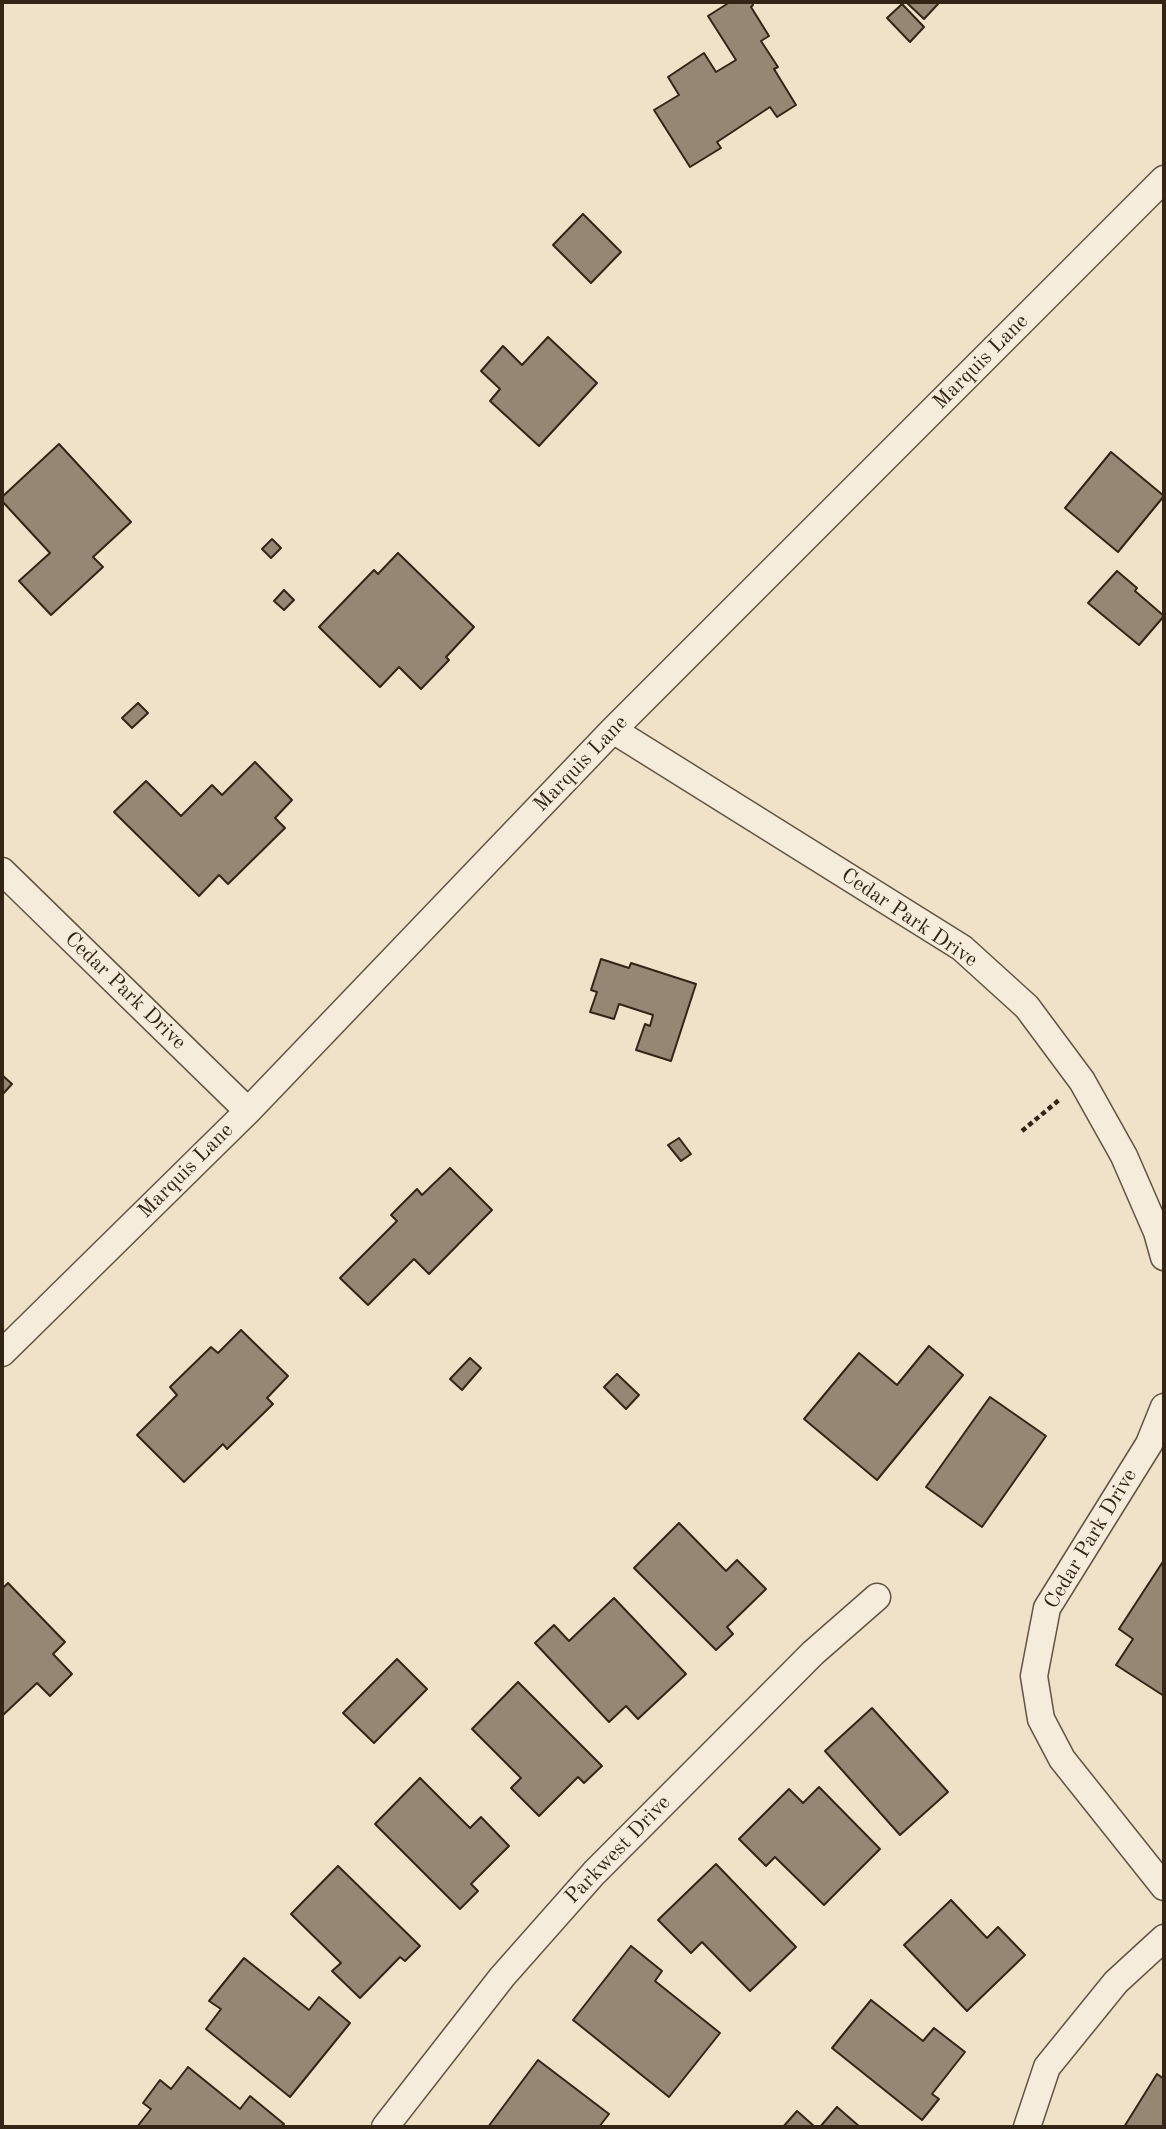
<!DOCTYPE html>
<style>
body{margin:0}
#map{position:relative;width:1166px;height:2129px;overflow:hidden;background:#efe2c9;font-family:"Old Standard TT",serif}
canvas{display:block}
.frame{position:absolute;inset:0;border:4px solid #332516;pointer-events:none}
</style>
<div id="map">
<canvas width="1166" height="2129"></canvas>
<div class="frame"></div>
</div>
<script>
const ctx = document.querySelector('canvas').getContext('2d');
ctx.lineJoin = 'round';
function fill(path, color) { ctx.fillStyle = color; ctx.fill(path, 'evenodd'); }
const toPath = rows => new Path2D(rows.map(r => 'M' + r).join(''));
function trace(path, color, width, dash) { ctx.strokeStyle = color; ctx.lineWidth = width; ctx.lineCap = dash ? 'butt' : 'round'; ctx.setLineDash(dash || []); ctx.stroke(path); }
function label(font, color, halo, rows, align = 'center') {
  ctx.font = font + ' "Old Standard TT",serif'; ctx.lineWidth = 5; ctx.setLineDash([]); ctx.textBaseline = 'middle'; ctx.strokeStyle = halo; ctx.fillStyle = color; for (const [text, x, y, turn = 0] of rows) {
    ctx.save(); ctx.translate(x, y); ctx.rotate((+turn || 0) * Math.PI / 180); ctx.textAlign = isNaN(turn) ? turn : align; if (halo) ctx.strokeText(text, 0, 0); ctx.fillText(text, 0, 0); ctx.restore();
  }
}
const building = toPath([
 [730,2,752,2,753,5,751,7,769,36,761,41,778,67,774,69,796,105,777,117,770,107,717,142,721,148,690,167,654,110,679,95,668,77,704,53,716,72,736,60,708,16,730,2],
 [906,2,935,2,938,4,924,19,906,2],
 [902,4,924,27,910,42,887,18,902,4],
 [583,214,621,252,591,283,553,245,583,214],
 [548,337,597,383,539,446,490,401,500,389,481,371,503,346,522,365,548,337],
 [59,444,131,522,93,557,103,567,51,615,19,581,50,553,2,501,2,497,59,444],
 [1111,452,1164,496,1118,552,1065,508,1111,452],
 [272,539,281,548,271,558,262,549,272,539],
 [398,553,474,627,446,657,449,660,421,689,399,667,380,687,319,627,374,570,378,574,398,553],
 [1117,571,1137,588,1135,591,1164,616,1139,645,1088,603,1117,571],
 [284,590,294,600,284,610,274,601,284,590],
 [138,703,148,713,132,728,122,718,138,703],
 [255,762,292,800,275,818,285,828,228,884,219,875,199,896,114,812,146,781,181,816,212,785,222,795,255,762],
 [601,959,629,968,631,963,696,984,671,1061,636,1050,645,1024,650,1026,653,1015,619,1004,614,1019,590,1012,597,992,591,990,601,959],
 [2,1075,12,1084,2,1095,2,1075],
 [679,1138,691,1154,681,1161,668,1145,679,1138],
 [450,1168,492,1210,429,1274,414,1259,368,1305,340,1278,397,1221,391,1215,417,1189,422,1195,450,1168],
 [241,1330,288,1376,267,1398,273,1404,227,1449,223,1444,184,1482,137,1435,177,1395,170,1387,211,1347,218,1353,241,1330],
 [929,1346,963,1375,877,1480,804,1419,859,1353,897,1385,929,1346],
 [470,1358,481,1368,462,1390,450,1379,470,1358],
 [617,1374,639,1395,626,1409,604,1387,617,1374],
 [990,1397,1046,1436,982,1527,926,1487,990,1397],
 [679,1523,726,1571,737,1560,766,1589,727,1627,733,1634,716,1650,634,1568,679,1523],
 [1164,1560,1164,1696,1116,1665,1133,1639,1119,1629,1164,1560],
 [8,1583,65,1642,53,1654,72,1674,50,1696,37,1683,2,1716,2,1589,8,1583],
 [614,1598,686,1674,638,1719,626,1706,609,1722,535,1643,554,1625,569,1641,614,1598],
 [397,1659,427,1689,374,1743,343,1713,397,1659],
 [518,1682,602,1766,584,1783,578,1777,539,1816,511,1788,521,1778,472,1729,518,1682],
 [872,1708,948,1792,900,1835,825,1751,872,1708],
 [420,1778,470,1828,481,1817,509,1846,471,1884,478,1891,460,1909,375,1824,420,1778],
 [819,1787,880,1849,824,1905,775,1857,766,1866,739,1839,789,1789,803,1803,819,1787],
 [716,1864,796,1947,750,1991,702,1942,691,1953,658,1920,716,1864],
 [338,1866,420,1946,405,1961,400,1957,360,1998,332,1971,341,1963,291,1914,338,1866],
 [951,1900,987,1938,998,1927,1025,1955,967,2011,904,1945,951,1900],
 [631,1946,662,1971,655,1981,720,2033,669,2097,573,2020,631,1946],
 [244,1958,309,2010,319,1997,350,2023,290,2097,206,2029,221,2009,209,2001,244,1958],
 [871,2000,923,2041,934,2028,965,2052,932,2094,939,2099,922,2120,832,2048,871,2000],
 [538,2060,609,2114,599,2127,488,2127,538,2060],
 [188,2067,240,2109,250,2096,284,2124,281,2127,137,2127,151,2109,143,2103,160,2080,171,2089,188,2067],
 [1157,2074,1164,2079,1164,2127,1124,2127,1157,2074],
 [837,2107,860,2127,820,2127,837,2107],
 [797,2111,815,2127,783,2127,797,2111]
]);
const path = toPath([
 [1022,1131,1059,1100]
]);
const street = toPath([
 [613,730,962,948,1027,1007,1082,1081,1124,1156,1157,1232,1164,1257],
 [2,871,248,1111],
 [2,1353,248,1111,613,730,1164,179],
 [1164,1407,1149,1444,1047,1608,1034,1676,1041,1719,1062,1759,1164,1887],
 [385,2127,502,1977,594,1873,813,1653,877,1597],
 [1027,2127,1047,2067,1116,1982,1164,1938]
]);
const streetNames = [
 ["Marquis Lane",981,362,-45],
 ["Marquis Lane",581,764,-46],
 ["Cedar Park Drive",909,918,34],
 ["Cedar Park Drive",125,991,44],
 ["Marquis Lane",186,1171,-45],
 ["Cedar Park Drive",1091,1539,-59],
 ["Parkwest Drive",618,1850,-46]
];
fill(building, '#958773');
trace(building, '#332516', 2);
trace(street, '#625443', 29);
trace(path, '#332516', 4.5, [5, 3.5]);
trace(street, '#f5ecdc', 26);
label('21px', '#332516', '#f5ecdc', streetNames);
</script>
